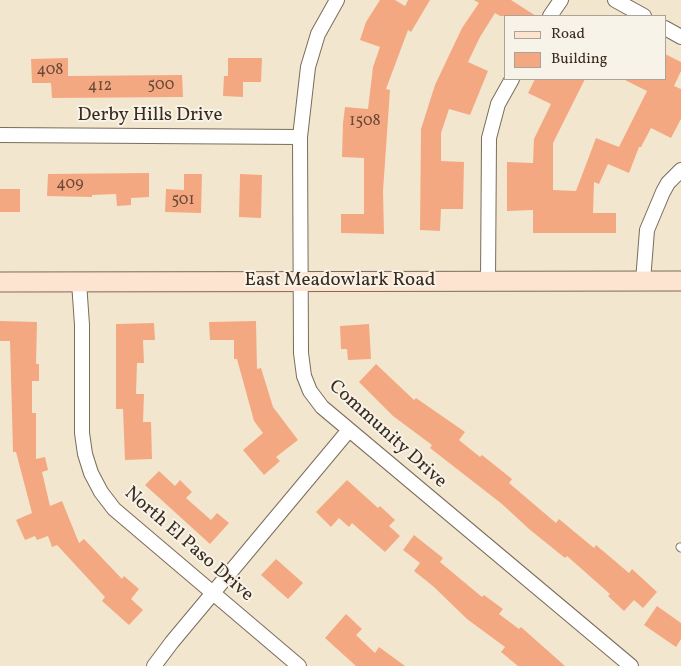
<!DOCTYPE html>
<style>
body{margin:0}
#map{position:relative;width:681px;height:666px;overflow:hidden;background:#f3e6ce;font-family:Vollkorn,serif}
canvas{display:block}
.legend{position:absolute;left:504px;top:15px;width:162px;height:65px;box-sizing:border-box;background:#f7f3e8;border:1px solid #aca397;margin:0;padding:6px 9px;list-style:none;font-size:15px;color:#3b2a1e}
.legend li{display:flex;align-items:center;gap:10px;height:25px}
.legend b{width:25px;border:1px solid #aca397}
</style>
<div id="map">
<canvas width="681" height="666"></canvas>
<ul class="legend">
<li><b style="height:6px;background:#fde4d1"></b>Road</li>
<li><b style="height:14px;background:#f4a882"></b>Building</li>
</ul>
</div>
<script>
const ctx = document.querySelector('canvas').getContext('2d');
ctx.lineJoin = 'round';
function fill(path, color) { ctx.fillStyle = color; ctx.fill(path, 'evenodd'); }
const toPath = rows => new Path2D(rows.map(r => 'M' + r).join(''));
function trace(path, color, width, dash) { ctx.strokeStyle = color; ctx.lineWidth = width; ctx.lineCap = dash ? 'butt' : 'round'; ctx.setLineDash(dash || []); ctx.stroke(path); }
function label(font, color, halo, rows, align = 'center') {
  ctx.font = font + ' Vollkorn,serif'; ctx.lineWidth = 4; ctx.setLineDash([]); ctx.textBaseline = 'middle'; ctx.strokeStyle = halo; ctx.fillStyle = color; for (const [text, x, y, turn = 0] of rows) {
    ctx.save(); ctx.translate(x, y); ctx.rotate((+turn || 0) * Math.PI / 180); ctx.textAlign = isNaN(turn) ? turn : align; if (halo) ctx.strokeText(text, 0, 0); ctx.fillText(text, 0, 0); ctx.restore();
  }
}
const building = toPath([
 [380,0,395,0,405,6,408,0,430,0,411,32,408,30,386,89,390,90,383,191,384,234,341,233,341,214,364,214,364,158,342,157,343,123,345,107,368,109,373,67,380,47,360,40,366,22],
 [474,0,511,0,536,16,500,16,495,13,480,37,468,62,488,71,470,115,449,109,441,133,441,161,464,162,463,209,441,209,440,231,420,230,421,129,435,85,462,28,479,3],
 [665,54,681,62,681,71,674,86,681,89,681,119,671,138,651,128,641,147,639,147,629,173,608,164,599,184,594,182,593,213,616,213,616,233,533,233,533,210,507,211,507,162,533,163,534,139,551,104,528,93,535,79,585,79,553,143,553,190,576,191,596,138,619,147,647,91,623,79,665,79],
 [68,58,68,76,182,75,183,97,52,98,51,83,32,83,31,59],
 [228,58,262,58,261,82,243,82,243,97,223,96,224,76,228,76],
 [149,173,149,197,131,198,131,205,117,206,116,194,92,195,92,197,47,196,48,174],
 [184,174,202,174,201,213,165,212,166,189,184,190],
 [240,174,262,175,261,218,239,217],
 [0,189,20,189,20,212,0,212],
 [0,321,37,322,36,364,39,364,39,381,32,381,32,413,36,413,36,459,45,457,48,470,42,472,50,506,62,501,79,543,84,539,122,579,124,576,139,589,131,599,143,610,129,625,102,601,105,597,57,545,52,547,48,536,37,540,35,536,25,540,16,520,32,513,16,452,13,452,10,341,0,341],
 [256,321,257,369,261,368,273,407,298,440,276,457,280,461,264,475,243,450,263,433,254,421,237,359,234,359,234,340,210,340,209,322],
 [154,323,155,340,143,340,144,363,137,363,136,394,144,394,143,422,151,422,152,459,125,460,123,409,116,409,116,324],
 [369,324,371,359,348,360,347,349,341,349,340,326],
 [376,364,414,400,416,398,465,432,459,440,480,457,482,455,512,479,509,483,556,523,559,519,594,548,596,545,629,573,632,569,657,592,643,608,634,600,624,611,608,596,610,594,567,556,565,558,529,529,502,504,430,448,432,445,393,416,359,382],
 [159,471,175,486,180,480,192,492,186,498,211,520,217,513,229,523,210,544,145,485],
 [347,480,378,508,380,506,395,520,389,526,400,536,385,552,352,523,349,527,339,518,331,527,316,512],
 [414,535,443,558,440,562,482,597,484,595,503,609,499,614,519,629,521,627,565,666,518,666,501,652,505,647,467,619,434,587,414,571,420,563,403,550],
 [276,559,303,583,288,599,261,575],
 [657,606,681,623,681,639,676,647,644,625],
 [346,614,362,629,356,635,375,653,379,647,405,666,356,666,325,638]
]);
const lane = toPath([
 [680,547,681,548]
]);
const street = toPath([
 [337,0,318,34,308,67,300,137,301,353,304,376,310,391,322,407,631,666],
 [615,0,644,16],
 [550,16,561,0],
 [665,28,681,37],
 [0,135,300,137],
 [488,281,489,138,498,104,512,79],
 [643,281,647,230,663,192,668,183,681,170],
 [79,282,82,325,82,433,85,454,91,473,101,492,114,509,299,666],
 [154,666,172,642,349,430]
]);
const secondary = toPath([
 [0,282,681,281]
]);
const numberNames = [
 ["408",50,71],
 ["500",161,86],
 ["412",100,87],
 ["1508",365,122],
 ["409",70,185],
 ["501",183,201]
];
const streetNames = [
 ["Derby Hills Drive",150,117],
 ["East Meadowlark Road",340,282],
 ["Community Drive",387,435,42],
 ["North El Paso Drive",188,545,41]
];
fill(building, '#f4a882');
trace(lane, '#7b6c5c', 9);
trace(street, '#7b6c5c', 16);
trace(secondary, '#7b6c5c', 21);
trace(lane, '#fff', 7);
trace(street, '#fff', 14);
trace(secondary, '#fde4d1', 19);
label('16px', '#694a37', null, numberNames);
label('19px', '#3b2a1e', '#f7f3e8', streetNames);
</script>
